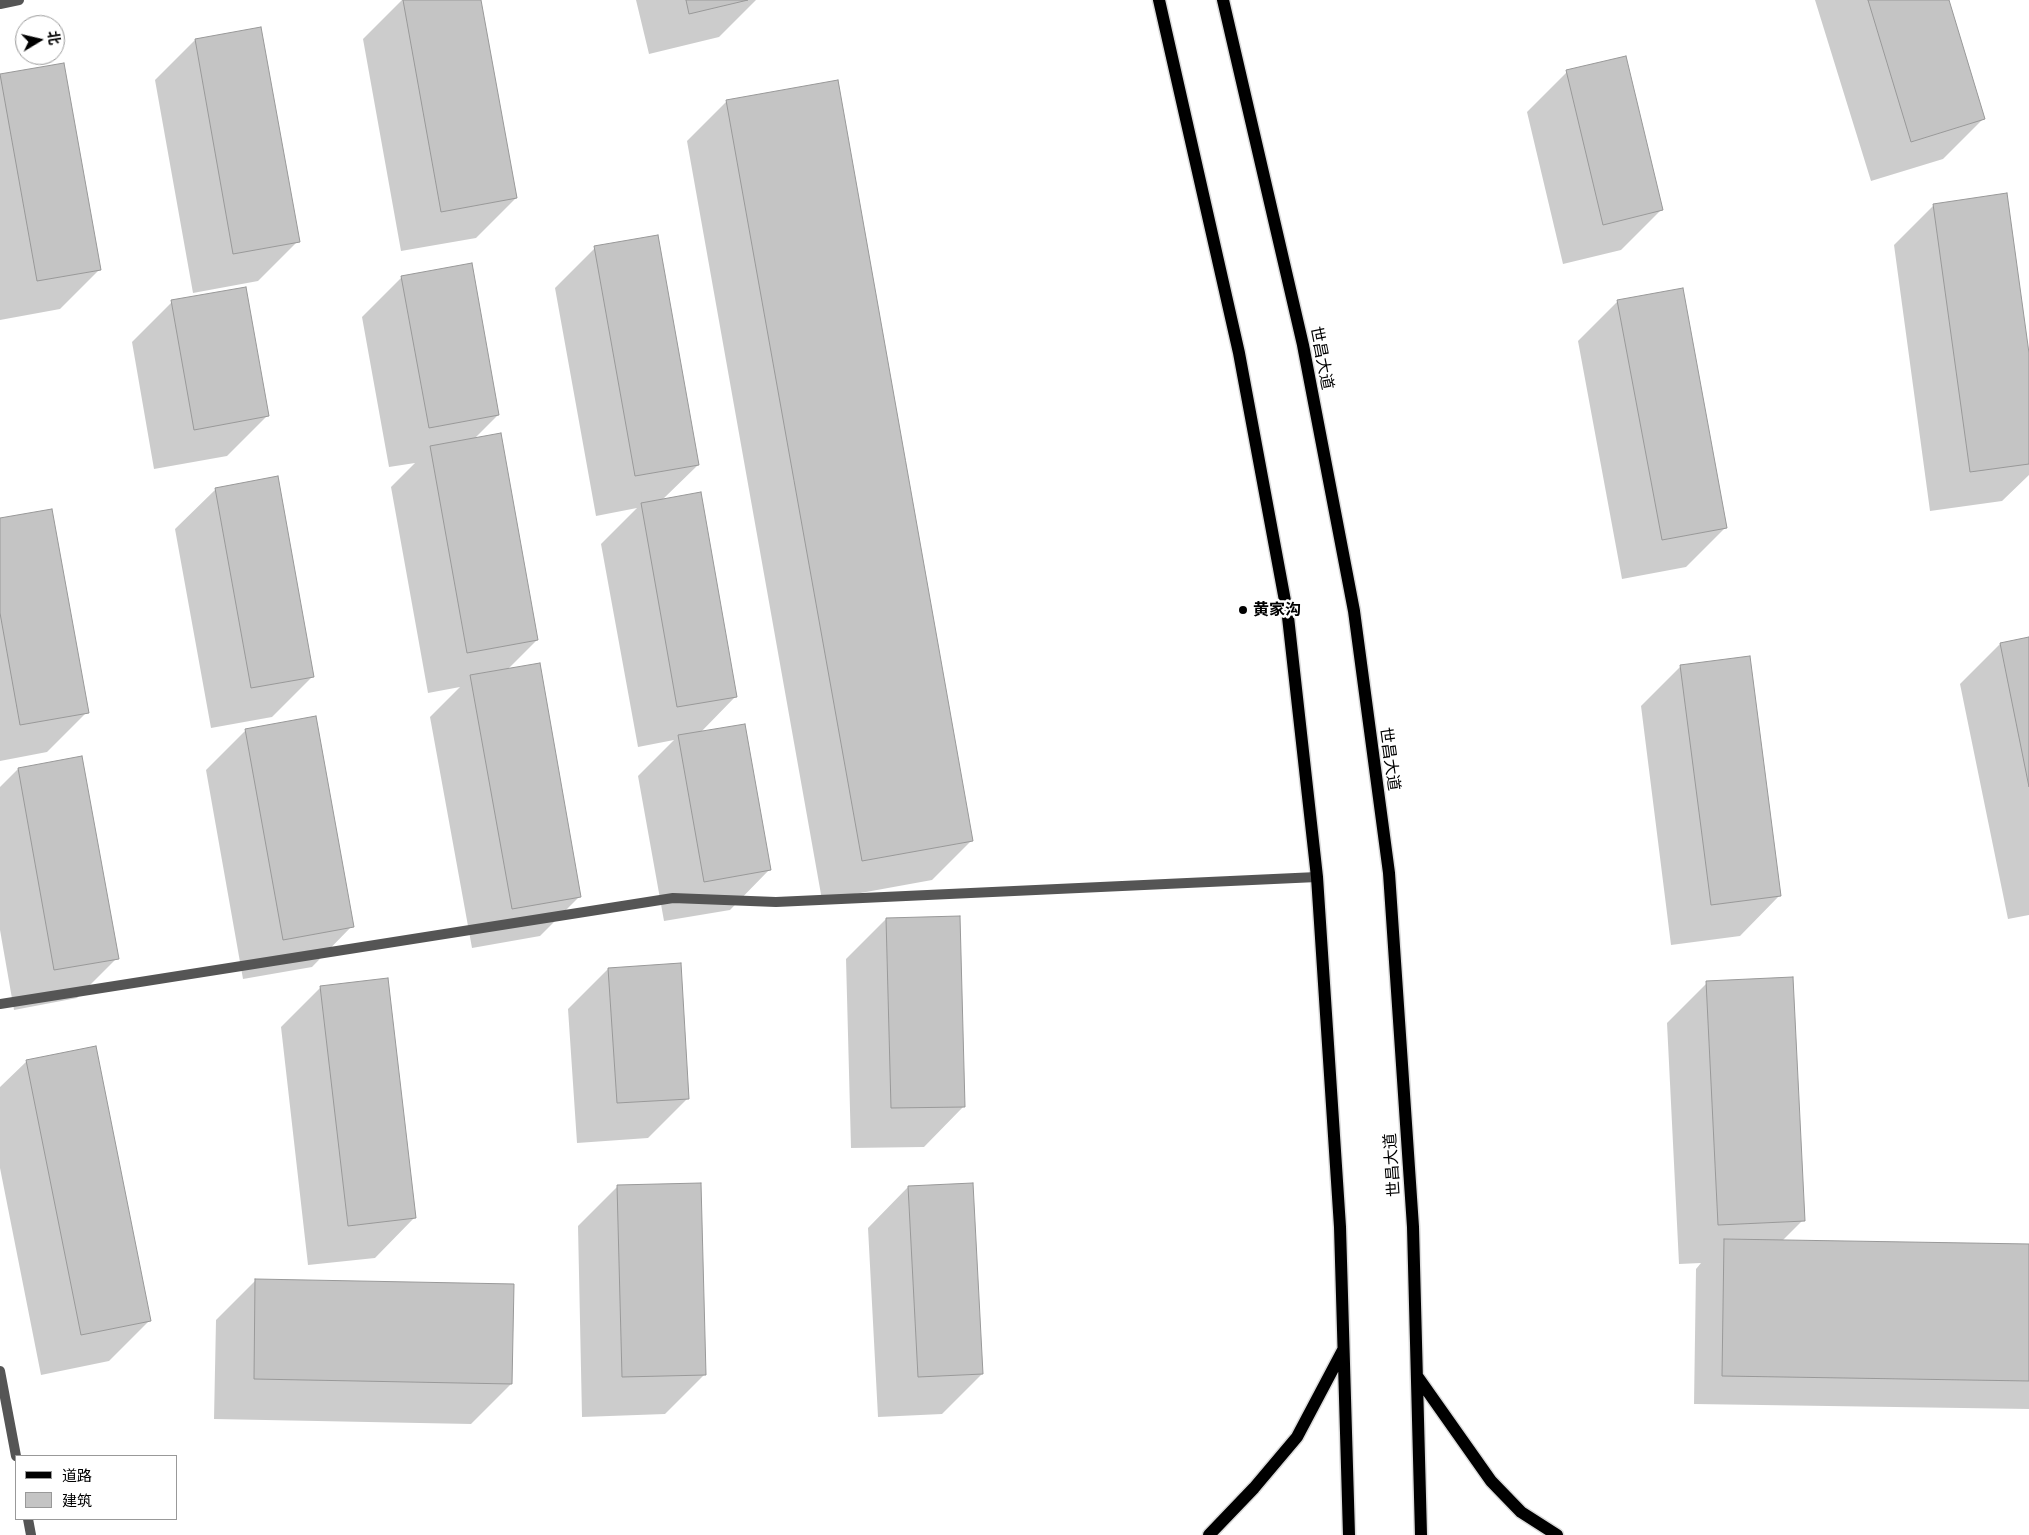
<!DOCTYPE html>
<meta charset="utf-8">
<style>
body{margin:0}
#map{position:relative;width:2029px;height:1535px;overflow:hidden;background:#fff;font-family:"Exo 2","Noto Sans SC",sans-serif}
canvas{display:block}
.legend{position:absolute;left:15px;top:1455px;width:162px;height:65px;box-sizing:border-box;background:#fff;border:1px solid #999;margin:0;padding:6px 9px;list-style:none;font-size:15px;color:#000}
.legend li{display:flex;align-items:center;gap:10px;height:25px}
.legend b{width:25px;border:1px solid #999}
.north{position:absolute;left:15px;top:15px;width:50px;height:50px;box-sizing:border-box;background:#fff;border:1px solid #999;border-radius:50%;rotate:81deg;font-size:14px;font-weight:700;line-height:20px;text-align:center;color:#000}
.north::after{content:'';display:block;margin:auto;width:18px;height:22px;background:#000;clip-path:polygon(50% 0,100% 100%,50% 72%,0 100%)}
</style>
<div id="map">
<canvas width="2029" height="1535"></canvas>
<ul class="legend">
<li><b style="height:6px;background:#000"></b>道路</li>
<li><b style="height:14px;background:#c4c4c4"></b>建筑</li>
</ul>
<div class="north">北</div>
</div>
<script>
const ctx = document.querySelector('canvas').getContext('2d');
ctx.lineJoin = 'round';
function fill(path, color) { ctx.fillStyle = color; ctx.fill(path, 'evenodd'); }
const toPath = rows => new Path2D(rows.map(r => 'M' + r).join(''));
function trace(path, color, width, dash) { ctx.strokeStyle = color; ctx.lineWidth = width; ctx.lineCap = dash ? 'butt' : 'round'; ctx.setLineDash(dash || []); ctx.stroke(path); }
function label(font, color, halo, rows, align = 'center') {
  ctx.font = font + ' "Exo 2","Noto Sans SC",sans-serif'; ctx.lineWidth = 5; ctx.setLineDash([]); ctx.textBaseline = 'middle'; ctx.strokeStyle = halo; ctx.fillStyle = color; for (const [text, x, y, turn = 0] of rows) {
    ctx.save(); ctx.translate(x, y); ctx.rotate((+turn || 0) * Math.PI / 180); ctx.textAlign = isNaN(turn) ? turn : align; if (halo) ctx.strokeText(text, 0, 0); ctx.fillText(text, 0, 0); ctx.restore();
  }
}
const shadow = toPath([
 [402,0,480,0,516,198,476,238,401,251,363,39],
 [636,0,756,0,719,37,649,54],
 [1815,0,1947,0,1983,119,1943,159,1871,181],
 [260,29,298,241,258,281,193,293,155,80,195,40],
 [1567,72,1661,210,1621,250,1563,264,1527,112],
 [0,75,100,269,60,309,0,320],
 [727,101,972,840,932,880,822,900,687,141],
 [1934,205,2029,363,2029,475,2002,501,1930,511,1894,245],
 [595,248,698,465,662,500,736,696,700,733,770,869,730,910,664,921,638,776,674,740,638,747,601,544,637,508,596,516,555,288],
 [402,277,498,415,473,440,537,640,507,670,580,896,540,936,472,948,430,717,460,687,428,693,391,487,415,463,389,467,362,317],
 [1618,301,1726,527,1686,567,1622,579,1578,341],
 [172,302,267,416,227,456,154,469,132,342],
 [216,489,312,677,272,717,211,728,175,529],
 [0,519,87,712,47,752,0,761],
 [2029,638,2029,915,2008,919,1960,684,2000,644],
 [1681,666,1780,895,1740,936,1671,945,1641,706],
 [246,730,352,926,312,967,243,979,206,770],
 [18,769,117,958,77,998,14,1010,0,930,0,787],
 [886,919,964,1106,924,1147,851,1148,846,959],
 [608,969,688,1098,648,1138,577,1143,568,1009],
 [1707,983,1803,1220,1782,1241,2029,1245,2029,1409,1694,1404,1696,1269,1701,1263,1679,1264,1667,1023],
 [321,987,415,1217,375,1258,308,1265,281,1027],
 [27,1061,149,1321,109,1361,41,1375,0,1168,0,1087],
 [618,1186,705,1374,665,1414,582,1417,578,1226],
 [908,1187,982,1374,942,1414,878,1417,868,1228],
 [256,1280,511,1384,471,1424,214,1419,216,1320]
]);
const building = toPath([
 [403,0,481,0,517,198,441,212,403,0],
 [686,0,748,0,689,14,686,0],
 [1868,0,1949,0,1985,119,1911,142,1868,0],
 [261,27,300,242,233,254,195,39,261,27],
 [1626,56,1663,210,1603,225,1566,70,1626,56],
 [64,63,101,270,37,281,0,74,64,63],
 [838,80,973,841,862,861,726,100,838,80],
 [2007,193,2029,353,2029,464,1970,472,1933,204,2007,193],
 [658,235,699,465,635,476,594,246,658,235],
 [472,263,499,415,429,428,401,276,472,263],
 [246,287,269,416,194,430,171,300,246,287],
 [1683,288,1727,528,1662,540,1617,300,1683,288],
 [501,433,538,640,467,653,430,446,501,433],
 [278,476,314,677,251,688,215,488,278,476],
 [701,492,737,697,677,707,641,503,701,492],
 [52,509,89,713,20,725,0,613,0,518,52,509],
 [2029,637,2029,787,2000,643,2029,637],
 [1750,656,1781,896,1711,905,1680,665,1750,656],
 [540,663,581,897,512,909,470,675,540,663],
 [316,716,354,927,283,940,245,729,316,716],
 [745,724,771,870,704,882,678,735,745,724],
 [82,756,119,959,54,970,18,768,82,756],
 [960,916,965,1107,891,1108,886,918,960,916],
 [681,963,689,1099,617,1103,608,968,681,963],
 [1793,977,1805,1221,1718,1225,1706,981,1793,977],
 [388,978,416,1218,348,1226,320,986,388,978],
 [96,1046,151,1321,81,1335,26,1060,96,1046],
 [701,1183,706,1375,622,1377,617,1185,701,1183],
 [973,1183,983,1374,918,1377,908,1186,973,1183],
 [1724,1239,2029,1244,2029,1381,1722,1376,1724,1239],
 [255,1279,514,1284,512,1384,254,1379,255,1279]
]);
const service = toPath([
 [0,4,19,0]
]);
const minor = toPath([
 [0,1004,673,898,776,902,1317,877],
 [0,1371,16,1456],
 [28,1519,31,1535]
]);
const primary = toPath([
 [1159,0,1239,353,1288,617,1317,877,1340,1227,1349,1535],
 [1223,0,1303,345,1354,611,1389,873,1413,1227,1421,1535],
 [1417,1376,1491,1481,1521,1512,1557,1535],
 [1209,1535,1254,1488,1297,1437,1343,1350]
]);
const markers = [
 [1243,610,5,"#000"]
];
const streetNames = [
 ["世昌大道",1322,358,79],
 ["世昌大道",1390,759,82],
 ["世昌大道",1392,1165,-94]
];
const poiNames = [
 ["黄家沟",1253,610]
];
fill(shadow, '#0003');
fill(building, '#c4c4c4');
trace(building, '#999', 1);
trace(primary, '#dbdbdb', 15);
trace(service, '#555', 10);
trace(minor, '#555', 10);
trace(primary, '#000', 12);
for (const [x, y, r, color] of markers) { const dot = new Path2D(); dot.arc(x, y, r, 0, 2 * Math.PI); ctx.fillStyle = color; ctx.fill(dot); trace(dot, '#fff', 2); }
label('16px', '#000', '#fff', streetNames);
label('bold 16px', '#000', '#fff', poiNames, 'left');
</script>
